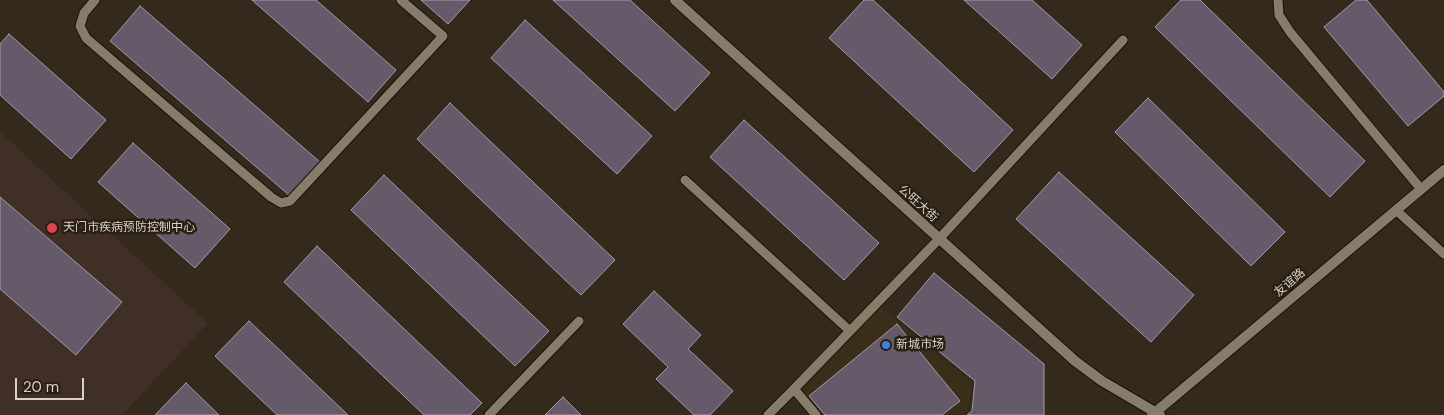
<!DOCTYPE html>
<meta charset="utf-8">
<style>
body{margin:0}
#map{position:relative;width:1444px;height:415px;overflow:hidden;background:#332a1b;font-family:"DM Sans",sans-serif}
canvas{display:block}
.scale{position:absolute;left:15px;top:378px;width:69px;height:22px;box-sizing:border-box;border:2px solid #d7d1c8;border-top:0;padding-left:6px;font-size:15px;line-height:18px;white-space:nowrap;color:#d7d1c8;-webkit-text-stroke:4px #292012;paint-order:stroke}
</style>
<div id="map">
<canvas width="1444" height="415"></canvas>
<div class="scale">20 m</div>
</div>
<script>
const ctx = document.querySelector('canvas').getContext('2d');
ctx.lineJoin = 'round';
function fill(path, color) { ctx.fillStyle = color; ctx.fill(path, 'evenodd'); }
const toPath = rows => new Path2D(rows.map(r => 'M' + r).join(''));
function trace(path, color, width, dash) { ctx.strokeStyle = color; ctx.lineWidth = width; ctx.lineCap = dash ? 'butt' : 'round'; ctx.setLineDash(dash || []); ctx.stroke(path); }
function label(font, color, halo, rows, align = 'center') {
  ctx.font = font + ' "DM Sans","Noto Sans SC",sans-serif'; ctx.lineWidth = 5; ctx.setLineDash([]); ctx.textBaseline = 'middle'; ctx.strokeStyle = halo; ctx.fillStyle = color; for (const [text, x, y, turn = 0] of rows) {
    ctx.save(); ctx.translate(x, y); ctx.rotate((+turn || 0) * Math.PI / 180); ctx.textAlign = isNaN(turn) ? turn : align; if (halo) ctx.strokeText(text, 0, 0); ctx.fillText(text, 0, 0); ctx.restore();
  }
}
const built = toPath([
 [881,307,972,383,969,408,961,415,819,415,800,392]
]);
const medical = toPath([
 [0,132,208,323,122,415,0,415]
]);
const building = toPath([
 [252,0,316,0,396,70,368,102,252,0],
 [421,0,470,0,448,24,421,0],
 [553,0,630,0,710,73,675,111,553,0],
 [864,0,873,0,1013,130,974,172,829,38,864,0],
 [964,0,1032,0,1082,45,1052,79,964,0],
 [1181,0,1200,0,1365,161,1330,197,1155,27,1181,0],
 [1356,0,1367,0,1444,92,1444,96,1408,126,1324,27,1356,0],
 [140,6,320,162,290,196,110,41,140,6],
 [525,20,652,136,617,174,491,58,525,20],
 [9,34,106,120,71,159,0,95,0,44,9,34],
 [1148,98,1285,232,1251,266,1115,132,1148,98],
 [450,103,615,260,581,295,417,139,450,103],
 [744,120,879,243,844,280,710,157,744,120],
 [133,143,230,229,195,268,98,182,133,143],
 [1059,172,1194,295,1151,342,1016,219,1059,172],
 [384,175,549,331,515,366,351,210,384,175],
 [0,197,122,302,76,355,0,289,0,197],
 [317,246,482,403,470,415,424,415,284,282,317,246],
 [934,273,1044,364,1044,415,967,415,972,411,975,381,897,317,934,273],
 [654,291,701,335,688,349,733,391,710,415,694,415,656,379,668,367,623,324,654,291],
 [249,321,348,415,277,415,215,356,249,321],
 [897,324,960,401,942,415,825,415,809,396,897,324],
 [186,383,219,415,155,415,186,383],
 [563,397,581,415,545,415,563,397]
]);
const lane = toPath([
 [95,0,84,13,80,26,86,38,271,197,281,203,290,201,443,36,401,0],
 [1278,0,1279,15,1290,32,1421,189],
 [685,180,850,331],
 [1396,210,1444,254],
 [489,415,579,321],
 [768,415,794,389],
 [816,415,794,389,938,240,1123,40]
]);
const street = toPath([
 [675,0,1075,361,1102,381,1160,415],
 [1152,415,1444,170]
]);
const markers = [
 [52,228,6,"#e0444e"],
 [886,345,5,"#3f7fe0"]
];
const streetNames = [
 ["公旺大街",918,204,42],
 ["友谊路",1290,283,-40]
];
const poiNames = [
 ["天门市疾病预防控制中心",63,228],
 ["新城市场",896,345]
];
fill(built, '#3b2e19');
fill(medical, '#3f2f24');
fill(building, '#655a6a');
trace(building, '#a599aa', 1);
trace(lane, '#1b1205', 11);
trace(street, '#1b1205', 12);
trace(lane, '#867c6a', 9);
trace(street, '#867c6a', 10);
for (const [x, y, r, color] of markers) { const dot = new Path2D(); dot.arc(x, y, r, 0, 2 * Math.PI); ctx.fillStyle = color; ctx.fill(dot); trace(dot, '#292012', 2); }
label('12px', '#d7d1c8', '#292012', streetNames);
label('12px', '#d7d1c8', '#292012', poiNames, 'left');
</script>
